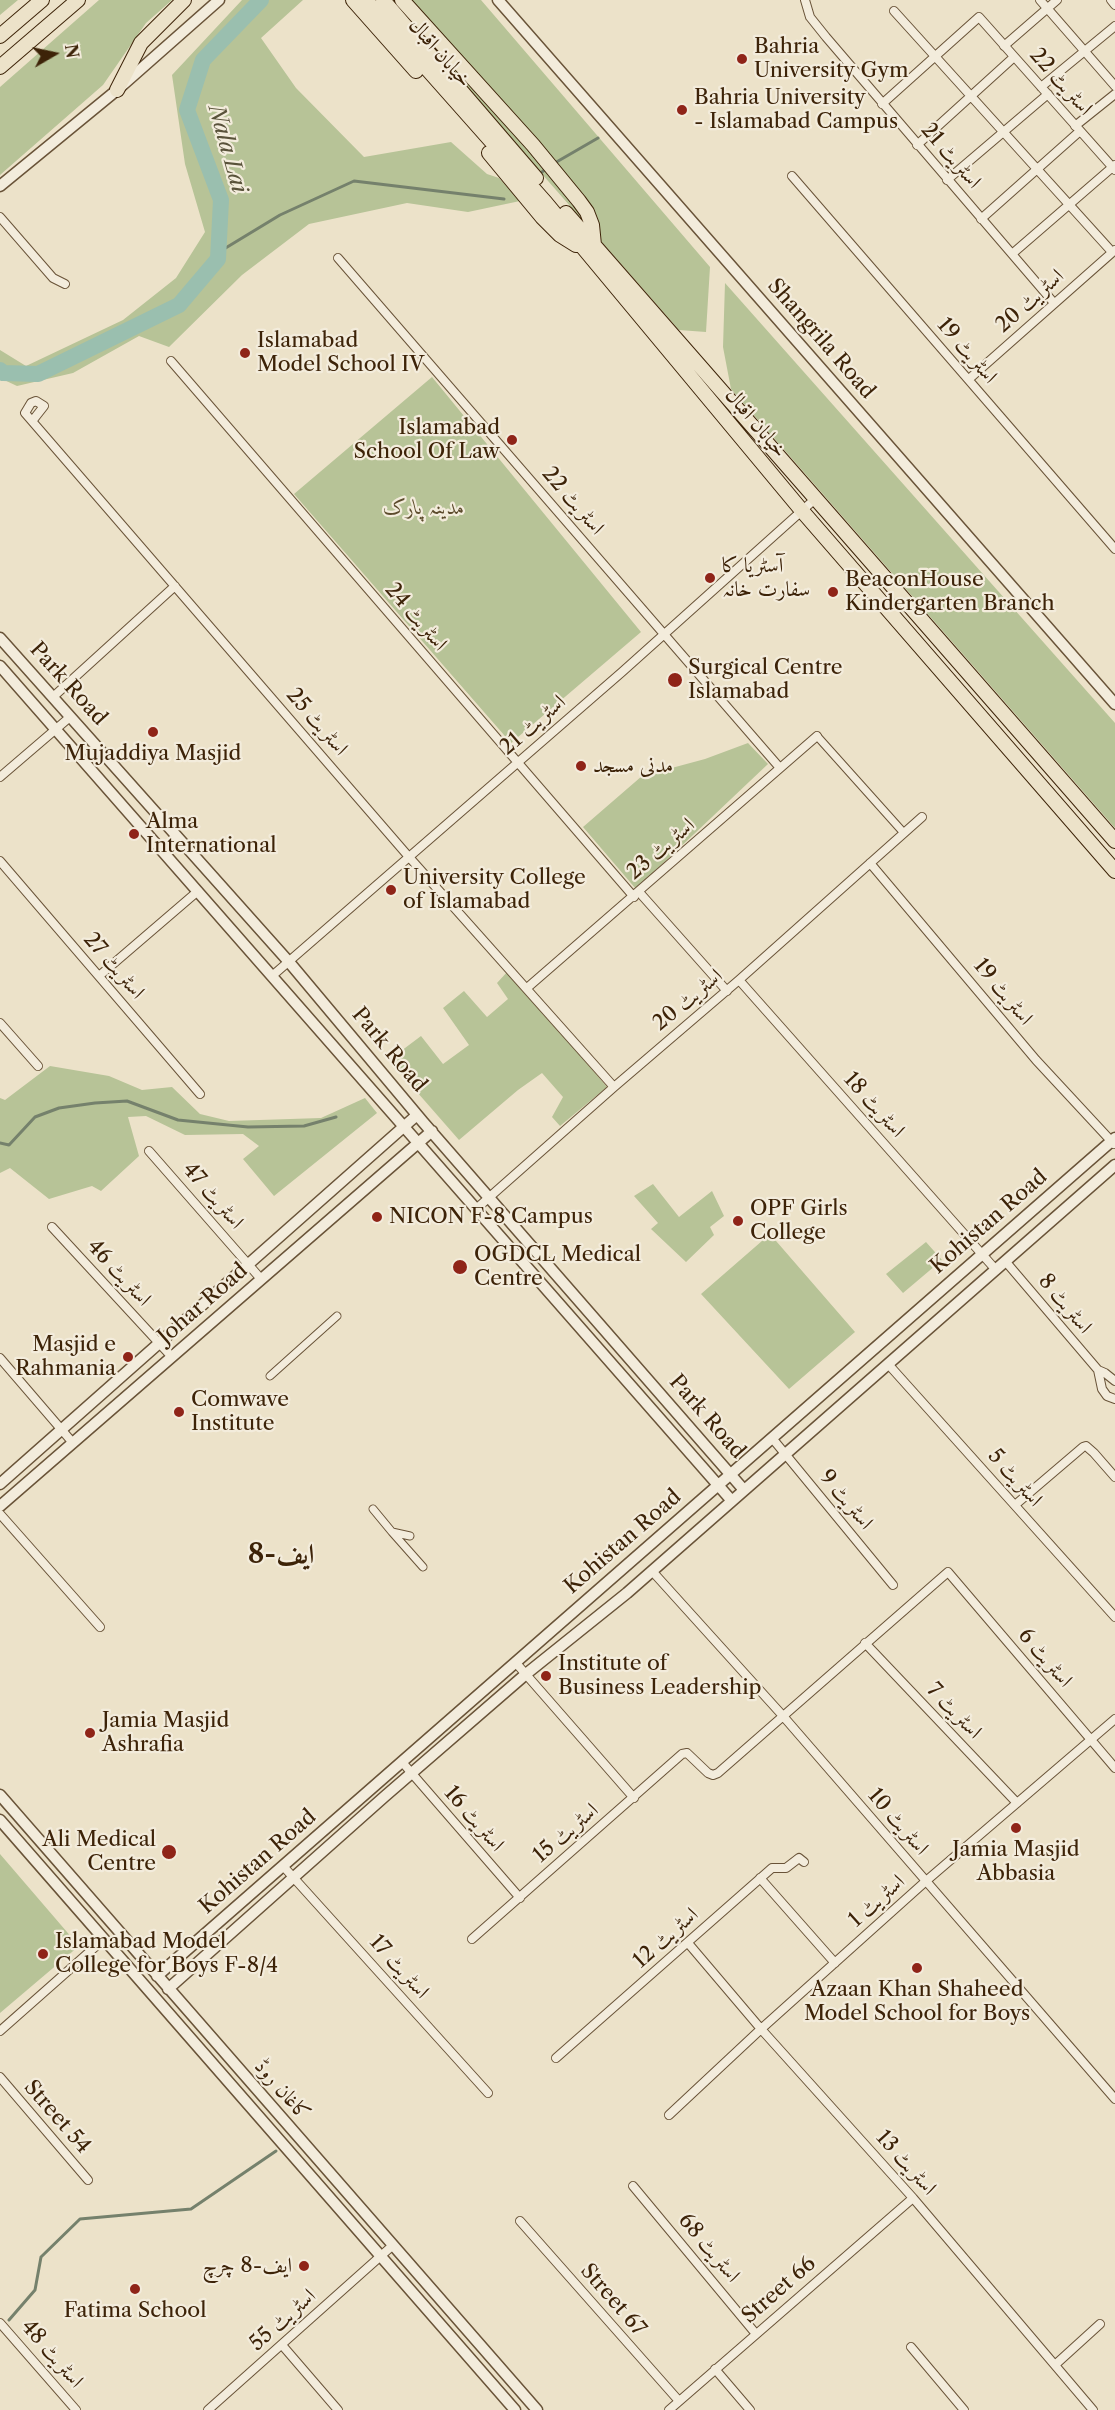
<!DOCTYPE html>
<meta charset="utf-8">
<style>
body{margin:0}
#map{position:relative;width:1115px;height:2410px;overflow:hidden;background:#ece2c9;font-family:"Libre Caslon Text",serif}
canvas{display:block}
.north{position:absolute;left:24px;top:24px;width:60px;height:60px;-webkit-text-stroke:4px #f3ecdc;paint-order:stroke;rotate:81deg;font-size:16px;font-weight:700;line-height:24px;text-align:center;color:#3d2308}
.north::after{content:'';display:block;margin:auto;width:21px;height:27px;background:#3d2308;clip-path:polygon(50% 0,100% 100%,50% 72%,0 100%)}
</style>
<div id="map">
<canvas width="1115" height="2410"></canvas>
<div class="north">N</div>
</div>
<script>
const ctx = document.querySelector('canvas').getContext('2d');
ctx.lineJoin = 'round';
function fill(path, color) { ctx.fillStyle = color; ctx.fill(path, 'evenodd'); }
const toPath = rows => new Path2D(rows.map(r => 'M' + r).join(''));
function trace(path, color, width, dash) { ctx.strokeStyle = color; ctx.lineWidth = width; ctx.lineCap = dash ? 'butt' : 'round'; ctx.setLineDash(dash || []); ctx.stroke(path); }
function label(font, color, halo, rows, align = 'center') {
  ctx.font = font + ' "Libre Caslon Text",Amiri,serif'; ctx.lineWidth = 4.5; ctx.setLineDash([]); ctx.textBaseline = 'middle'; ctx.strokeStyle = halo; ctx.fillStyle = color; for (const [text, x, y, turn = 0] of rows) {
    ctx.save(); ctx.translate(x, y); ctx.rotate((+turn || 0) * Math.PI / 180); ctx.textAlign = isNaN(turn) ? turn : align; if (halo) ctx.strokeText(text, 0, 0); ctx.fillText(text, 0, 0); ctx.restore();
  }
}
const green = toPath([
 [0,0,18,0,0,15],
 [99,0,172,0,146,23,103,85,0,175,0,87],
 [242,0,303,0,261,38,296,88,364,157,451,142,487,174,499,178,520,201,468,212,407,203,309,224,242,275,169,347,139,336,73,373,17,386,0,378,0,350,26,366,123,320,176,278,205,232,185,164,172,75],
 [389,0,481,0,710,267,706,332,679,330],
 [725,283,1115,723,1115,828,731,389,723,347],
 [432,377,641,632,511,743,294,494],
 [748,743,768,764,636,889,583,827,642,776,705,759],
 [508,971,607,1087,560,1126,552,1117,563,1097,542,1073,518,1090,459,1140,389,1060,421,1036,443,1064,469,1045,443,1008,464,991,487,1017,508,999,497,983],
 [50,1066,109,1076,142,1090,172,1087,200,1114,229,1121,321,1118,365,1098,377,1113,274,1196,243,1159,259,1146,243,1134,185,1135,146,1116,128,1117,139,1156,101,1191,92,1186,49,1199,10,1168,0,1173,0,1098,5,1100],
 [653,1184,679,1217,712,1191,724,1216,710,1227,714,1235,686,1262,651,1229,658,1223,634,1196],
 [770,1234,855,1332,789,1389,701,1294],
 [926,1242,942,1260,903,1293,886,1274],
 [0,1854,79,1946,0,2013]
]);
const stream = toPath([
 [553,164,598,138],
 [542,172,547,168],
 [219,252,280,215,354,181,504,199],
 [0,1143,9,1145,35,1117,59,1108,95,1103,127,1101,178,1120,248,1127,304,1126,336,1117],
 [9,2320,35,2290,41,2257,80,2219,191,2209,276,2151]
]);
const river = toPath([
 [0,370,3,373,38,374,179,305,218,259,221,200,187,110,203,60,261,0]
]);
const pedestrian = toPath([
 [817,736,903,832],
 [270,1376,337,1316],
 [373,1509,392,1532,410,1536],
 [392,1532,423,1567]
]);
const minor = toPath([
 [805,0,810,17,826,37,1054,303],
 [1040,0,1115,86],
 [1111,0,1115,5],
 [894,11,1112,252],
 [1004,46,1057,0],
 [1041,87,1115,26],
 [882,104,979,17,1115,170],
 [1075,126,1115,94],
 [917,145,1014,57],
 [792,176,1115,549],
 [947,180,1048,94],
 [0,217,53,278,65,284],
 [981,219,1080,131],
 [1012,254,1115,165],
 [338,258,780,768],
 [171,361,634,897],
 [969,379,1115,250],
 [33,420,44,406,36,401,31,403,25,413,409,857,614,1087],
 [53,697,175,586],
 [0,777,70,717],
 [0,861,200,1094],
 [870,863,1036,1060,1114,1144],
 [639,892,727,991],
 [99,976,198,891],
 [272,976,622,672,815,499],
 [739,980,996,1270],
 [527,988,817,736],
 [0,1023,38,1066],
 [149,1151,261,1279],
 [476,1209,614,1087,739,980,922,817],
 [52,1227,172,1357],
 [1006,1262,1098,1370,1105,1373,1115,1381],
 [0,1358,73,1443],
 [888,1364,1115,1617],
 [1098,1370,1102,1389,1107,1396,1115,1399],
 [772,1438,893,1585],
 [1015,1505,1083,1447,1086,1446,1094,1453,1115,1477],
 [0,1514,100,1627],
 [652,1571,783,1716,1115,2099],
 [865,1643,1017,1803],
 [516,1663,634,1798],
 [402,1762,520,1898],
 [283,1866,488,2093],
 [760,1878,835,1963],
 [472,1939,682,1754,687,1753,708,1773,713,1775,718,1773,948,1572,1115,1768],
 [688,1943,761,2029,913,2198,1093,2410],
 [0,2031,104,1939],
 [556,2058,772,1868,786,1868,799,1858,804,1862],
 [0,2077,88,2180],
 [669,2115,761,2029,926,1881,1115,1719],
 [633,2186,756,2334],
 [520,2221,679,2401],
 [0,2323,76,2410],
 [282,2345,338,2410],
 [911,2347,964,2410],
 [1056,2364,1100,2324],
 [715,2369,750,2410],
 [208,2410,392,2246],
 [669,2410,913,2198]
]);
const tertiary = toPath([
 [498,0,1115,704],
 [0,186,117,90,219,0],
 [0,638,289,962,423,1122,744,1490],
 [0,666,732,1501],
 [0,1484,417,1115],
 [0,1506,432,1131],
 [0,1795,537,2410],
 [0,1820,515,2410],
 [157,1976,1115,1138],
 [168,1989,384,1797,526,1674,627,1593,1115,1165]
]);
const primary = toPath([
 [353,0,416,71],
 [366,0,546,203,803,512,1115,871],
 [383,0,536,178],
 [402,0,533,145,579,201,587,212,592,225,594,245],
 [0,36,42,0],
 [0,67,78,0],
 [117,90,141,43,184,0],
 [489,153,542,217,560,235,576,245],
 [566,213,1115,841]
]);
const markers = [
 [742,59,6,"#8f2418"],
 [682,110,6,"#8f2418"],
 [245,353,6,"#8f2418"],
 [512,440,6,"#8f2418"],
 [710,578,6,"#8f2418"],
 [833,592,6,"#8f2418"],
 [675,680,8,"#8f2418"],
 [153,732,6,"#8f2418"],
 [581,766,6,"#8f2418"],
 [134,834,6,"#8f2418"],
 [391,890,6,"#8f2418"],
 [377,1217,6,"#8f2418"],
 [738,1221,6,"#8f2418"],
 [460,1267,8,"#8f2418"],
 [128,1357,6,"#8f2418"],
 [179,1412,6,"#8f2418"],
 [546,1676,6,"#8f2418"],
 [90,1733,6,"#8f2418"],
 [1016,1828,6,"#8f2418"],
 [169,1852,8,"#8f2418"],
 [43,1954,6,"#8f2418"],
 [917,1968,6,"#8f2418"],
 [304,2266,6,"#8f2418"],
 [135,2289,6,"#8f2418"]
];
const poiNames = [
 ["Bahria",754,47],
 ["University Gym",754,71],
 ["Bahria University",694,98],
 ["- Islamabad Campus",694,122],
 ["Islamabad",257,341],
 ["Model School IV",257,365],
 ["Islamabad",500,428,"right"],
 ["School Of Law",500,452,"right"],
 ["آسٹریا کا",722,566],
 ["سفارت خانہ",722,590],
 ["BeaconHouse",845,580],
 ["Kindergarten Branch",845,604],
 ["Surgical Centre",688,668],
 ["Islamabad",688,692],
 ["Mujaddiya Masjid",153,754,"center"],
 ["مدنی مسجد",593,766],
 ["Alma",146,822],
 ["International",146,846],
 ["University College",403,878],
 ["of Islamabad",403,902],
 ["OPF Girls",750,1209],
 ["College",750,1233],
 ["NICON F-8 Campus",389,1217],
 ["OGDCL Medical",474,1255],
 ["Centre",474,1279],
 ["Masjid e",116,1345,"right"],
 ["Rahmania",116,1369,"right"],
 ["Comwave",191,1400],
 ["Institute",191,1424],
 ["Institute of",558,1664],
 ["Business Leadership",558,1688],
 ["Jamia Masjid",102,1721],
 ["Ashrafia",102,1745],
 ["Ali Medical",156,1840,"right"],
 ["Centre",156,1864,"right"],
 ["Jamia Masjid",1016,1850,"center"],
 ["Abbasia",1016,1874,"center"],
 ["Islamabad Model",55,1942],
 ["College for Boys F-8/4",55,1966],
 ["Azaan Khan Shaheed",917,1990,"center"],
 ["Model School for Boys",917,2014,"center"],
 ["ایف-8 چرچ",292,2266,"right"],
 ["Fatima School",135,2311,"center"]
];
const streetNames = [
 ["خیابان اقبال",440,53,49],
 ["اسٹریٹ 22",1061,82,48],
 ["اسٹریٹ 21",951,156,49],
 ["اسٹریٹ 20",1030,301,-42],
 ["Shangrila Road",821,339,49],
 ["اسٹریٹ 19",967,351,49],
 ["خیابان اقبال",756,423,50],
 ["اسٹریٹ 22",573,501,49],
 ["اسٹریٹ 24",416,617,49],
 ["Park Road",68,684,48],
 ["اسٹریٹ 25",317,722,49],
 ["اسٹریٹ 21",533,725,-41],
 ["اسٹریٹ 23",661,849,-41],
 ["اسٹریٹ 27",114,966,49],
 ["اسٹریٹ 19",1003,992,50],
 ["اسٹریٹ 20",688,1000,-40],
 ["Park Road",389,1050,50],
 ["اسٹریٹ 18",874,1105,48],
 ["اسٹریٹ 47",213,1196,49],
 ["Kohistan Road",989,1222,-41],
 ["اسٹریٹ 46",119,1273,47],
 ["Johar Road",203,1304,-41],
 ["اسٹریٹ 8",1065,1304,50],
 ["Park Road",707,1417,49],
 ["اسٹریٹ 5",1015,1478,48],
 ["اسٹریٹ 9",846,1500,50],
 ["Kohistan Road",623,1542,-41],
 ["اسٹریٹ 6",1045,1658,49],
 ["اسٹریٹ 7",954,1711,46],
 ["اسٹریٹ 16",474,1819,49],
 ["اسٹریٹ 10",898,1822,49],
 ["اسٹریٹ 15",566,1833,-41],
 ["Kohistan Road",258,1862,-41],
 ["اسٹریٹ 1",877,1901,-42],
 ["اسٹریٹ 12",666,1938,-42],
 ["اسٹریٹ 17",399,1967,48],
 ["کاغان روڈ",282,2090,49],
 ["Street 54",57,2117,49],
 ["اسٹریٹ 13",906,2163,48],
 ["اسٹریٹ 68",709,2248,50],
 ["Street 66",779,2290,-41],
 ["Street 67",613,2300,49],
 ["اسٹریٹ 55",283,2320,-42],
 ["اسٹریٹ 48",52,2354,49]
];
const parkNames = [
 ["مدینہ پارک",424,508]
];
const waterNames = [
 ["Nala Lai",227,149,74]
];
const districtNames = [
 ["ایف-8",281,1555]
];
fill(green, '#b7c397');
trace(stream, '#75816c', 3);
trace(river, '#9abfaf', 16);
trace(pedestrian, '#695338', 9);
trace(minor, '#695338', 10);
trace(tertiary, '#695338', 13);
trace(primary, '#3d2308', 16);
trace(pedestrian, '#f3ecdc', 7);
trace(minor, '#f3ecdc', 8);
trace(tertiary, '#f3ecdc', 10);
trace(primary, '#ece2c9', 14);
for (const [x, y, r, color] of markers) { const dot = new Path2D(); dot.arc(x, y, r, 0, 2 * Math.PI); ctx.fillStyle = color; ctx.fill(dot); trace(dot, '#f3ecdc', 2); }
label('21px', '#3d2308', '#f3ecdc', poiNames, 'left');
label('21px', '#3d2308', '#f3ecdc', streetNames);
label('italic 21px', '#5c4b2c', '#f3ecdc', parkNames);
label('italic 22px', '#59523a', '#f3ecdc', waterNames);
label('bold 27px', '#3d2308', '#f3ecdc', districtNames);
</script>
